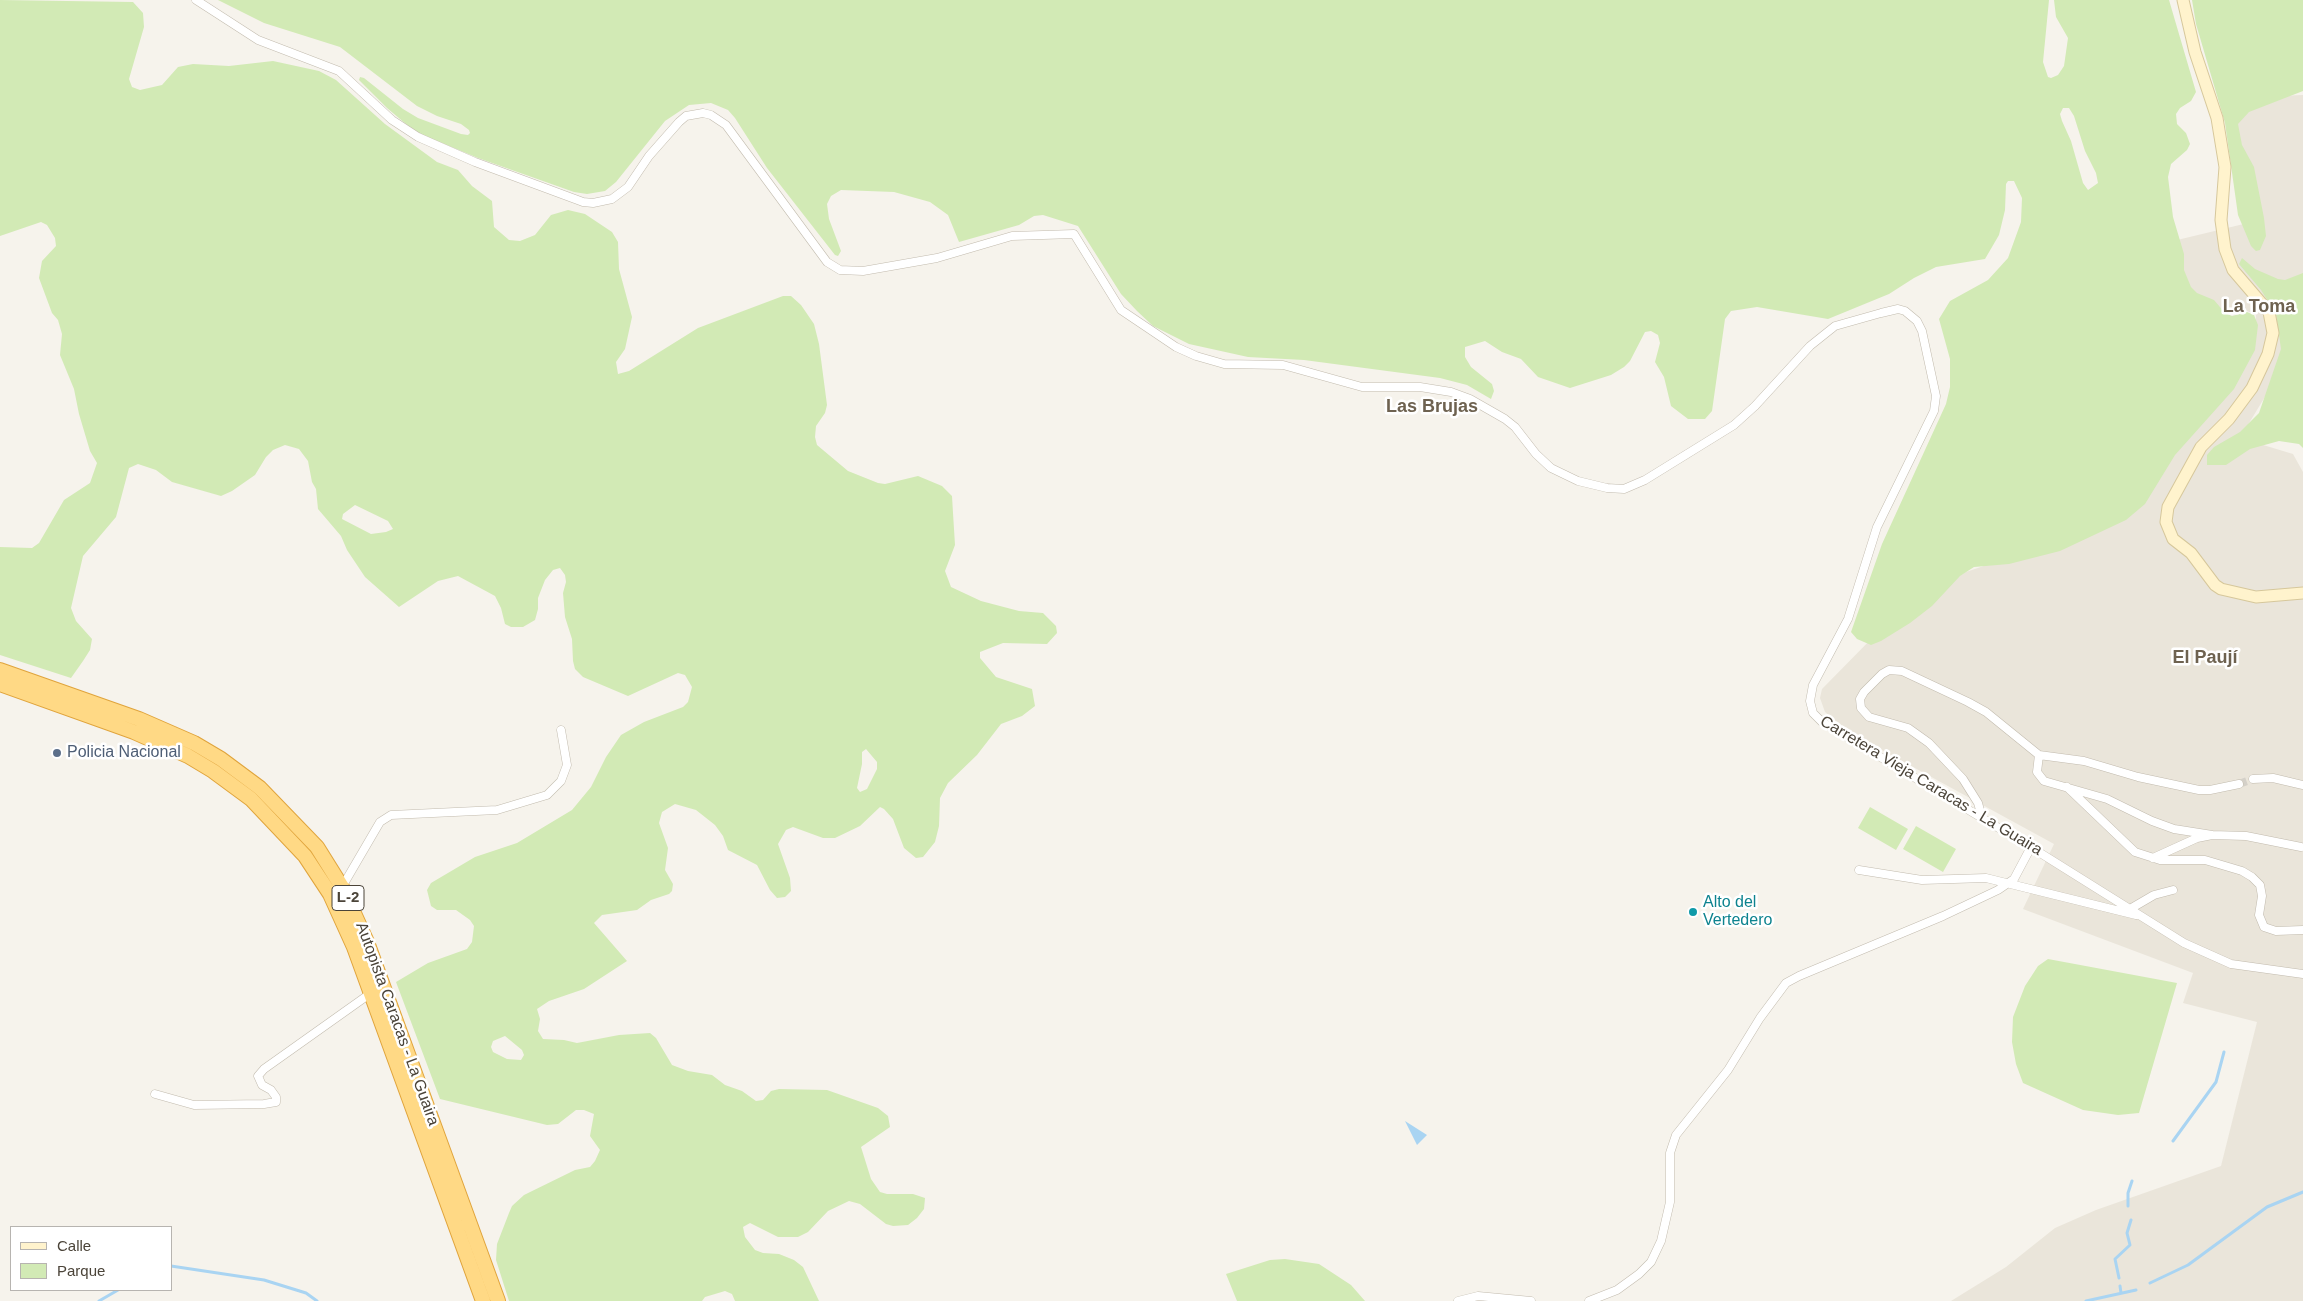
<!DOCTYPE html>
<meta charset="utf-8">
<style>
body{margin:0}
#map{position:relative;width:2303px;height:1301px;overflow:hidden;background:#f6f3ec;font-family:Helvetica,sans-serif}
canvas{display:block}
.legend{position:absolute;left:10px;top:1226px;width:162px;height:65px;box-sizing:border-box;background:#fff;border:1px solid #b7b4b0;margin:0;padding:6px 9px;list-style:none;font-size:15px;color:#4b4439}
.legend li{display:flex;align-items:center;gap:10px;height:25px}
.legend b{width:25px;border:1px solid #b7b4b0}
</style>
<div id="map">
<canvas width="2303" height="1301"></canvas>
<ul class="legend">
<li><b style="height:6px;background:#fff3cd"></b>Calle</li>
<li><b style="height:14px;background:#d2eab5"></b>Parque</li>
</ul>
</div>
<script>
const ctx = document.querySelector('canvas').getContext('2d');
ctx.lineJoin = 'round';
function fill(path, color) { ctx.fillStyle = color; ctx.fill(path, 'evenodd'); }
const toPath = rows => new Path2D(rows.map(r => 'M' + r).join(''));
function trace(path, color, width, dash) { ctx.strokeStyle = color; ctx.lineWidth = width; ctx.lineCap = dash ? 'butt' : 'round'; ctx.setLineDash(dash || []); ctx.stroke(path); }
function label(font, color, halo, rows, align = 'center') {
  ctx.font = font + ' Helvetica,sans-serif'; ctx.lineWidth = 5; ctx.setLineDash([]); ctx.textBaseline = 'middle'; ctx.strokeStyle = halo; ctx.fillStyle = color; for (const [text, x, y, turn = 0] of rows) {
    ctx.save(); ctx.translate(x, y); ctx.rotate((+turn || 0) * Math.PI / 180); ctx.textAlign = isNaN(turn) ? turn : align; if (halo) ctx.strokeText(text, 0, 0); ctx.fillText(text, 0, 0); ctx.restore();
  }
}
const residential = toPath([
 [2303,95,2303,334,2240,438,2293,454,2303,472,2303,1301,1951,1301,2006,1267,2055,1228,2096,1210,2221,1166,2257,1022,2183,1003,2193,973,2023,909,2054,844,1849,732,1825,712,1820,698,1822,689,1878,632,1916,600,1966,572,2040,547,2256,325,2256,315,2245,310,2218,315,2199,313,2173,241,2252,222,2234,120,2275,96]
]);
const green = toPath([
 [0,0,133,2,143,13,144,27,129,79,132,87,140,90,162,85,178,67,193,64,229,66,273,61,319,71,336,80,385,124,437,162,458,170,472,186,492,201,494,227,509,240,520,241,535,235,551,215,568,210,585,214,612,232,618,242,619,269,632,317,625,349,616,362,618,374,629,371,698,328,783,296,791,296,801,305,814,324,819,344,827,405,825,413,816,426,815,437,817,445,848,471,878,483,885,484,918,476,942,486,952,496,953,513,955,545,945,571,951,587,981,601,1019,611,1043,613,1056,626,1057,633,1047,644,1003,643,980,652,980,658,996,677,1032,689,1035,706,1022,716,1001,724,977,755,948,783,940,798,939,826,935,842,923,857,916,858,904,848,893,819,884,809,880,807,860,826,835,838,823,838,793,827,786,830,778,844,790,878,791,891,785,897,777,898,770,890,757,865,728,850,723,836,715,825,696,810,675,804,662,812,659,823,668,848,665,870,673,884,672,891,669,894,651,900,637,910,602,915,594,923,627,961,584,989,549,1001,537,1009,540,1019,538,1031,543,1039,564,1040,577,1043,619,1035,650,1033,656,1038,672,1065,688,1071,712,1075,725,1085,742,1091,756,1101,763,1100,771,1091,779,1089,827,1090,878,1108,888,1116,890,1127,861,1147,871,1179,880,1192,887,1194,913,1194,925,1198,924,1209,917,1218,908,1225,893,1226,886,1224,860,1204,849,1201,828,1211,808,1232,798,1237,778,1237,750,1223,743,1227,745,1237,755,1250,763,1253,779,1254,794,1260,803,1267,819,1301,735,1301,732,1294,725,1291,705,1297,702,1301,509,1301,496,1260,497,1244,509,1213,512,1206,524,1195,575,1170,590,1167,595,1161,600,1150,590,1136,594,1114,584,1110,576,1110,558,1124,547,1125,440,1099,396,982,428,963,467,949,472,942,474,926,470,920,456,910,437,910,431,906,427,890,431,883,475,857,517,843,572,810,591,787,606,757,621,735,644,722,683,707,688,702,692,687,685,675,678,673,628,696,583,677,575,669,573,661,572,639,565,617,563,593,566,582,565,575,560,568,553,570,545,580,538,598,538,609,535,620,523,627,511,627,505,624,501,608,495,596,458,576,438,581,399,607,365,577,347,550,341,536,318,509,316,489,312,482,308,461,299,449,285,445,273,450,266,457,255,475,232,491,221,496,172,482,156,470,138,464,129,468,116,517,83,556,71,608,76,621,92,639,90,650,83,661,71,678,0,655,0,547,32,548,39,543,64,500,90,483,97,463,90,451,79,414,74,389,60,355,62,334,58,320,52,313,39,278,42,261,56,246,55,238,47,225,41,222,0,236],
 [355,505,388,521,393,529,386,532,371,534,342,519,343,514],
 [866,749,877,762,877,769,867,789,860,792,857,788,862,764,862,752],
 [505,1036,522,1050,524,1055,521,1060,507,1059,493,1052,491,1047,493,1041],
 [218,0,2049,0,2043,62,2048,77,2051,78,2058,75,2064,66,2068,38,2056,17,2054,0,2169,0,2196,92,2191,101,2180,108,2176,114,2177,124,2186,133,2190,144,2187,150,2171,164,2168,177,2173,217,2184,254,2184,270,2191,287,2197,293,2214,300,2225,313,2232,316,2247,312,2254,315,2258,325,2255,350,2234,389,2175,455,2145,504,2126,520,2060,551,2009,564,1974,567,1960,576,1932,606,1910,623,1881,641,1871,645,1857,639,1851,632,1882,544,1946,404,1950,387,1950,359,1939,319,1950,301,1988,280,2008,258,2021,222,2022,198,2014,181,2008,181,2006,184,2005,210,1999,235,1985,259,1936,267,1914,278,1889,294,1828,319,1757,307,1731,311,1725,319,1712,411,1705,419,1688,419,1671,406,1664,377,1655,362,1660,343,1658,335,1651,331,1645,332,1630,361,1624,367,1611,375,1570,388,1538,377,1521,359,1502,352,1485,341,1465,347,1465,357,1471,367,1492,384,1494,391,1491,399,1467,385,1440,378,1304,360,1248,357,1189,344,1153,326,1137,311,1121,294,1078,226,1043,215,1034,216,1019,225,959,242,948,215,930,202,894,192,841,190,831,196,827,204,829,219,841,251,838,256,835,255,767,168,735,118,728,110,711,103,689,105,665,121,616,182,605,191,587,194,574,192,478,158,425,136,413,130,387,108,359,80,360,77,364,78,403,109,418,118,461,134,468,135,470,133,469,130,461,124,437,116,417,106,340,47,264,23],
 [2063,108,2069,108,2074,116,2085,151,2096,173,2098,183,2088,190,2083,183,2071,141,2062,121,2060,114],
 [2192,0,2303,0,2303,91,2249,112,2238,124,2242,145,2254,167,2264,218,2266,236,2260,250,2256,251,2251,246,2238,215,2225,123,2196,24],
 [2242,258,2255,269,2278,279,2285,280,2303,273,2303,448,2299,444,2279,441,2250,449,2226,465,2207,465,2207,455,2214,447,2240,432,2259,413,2281,349,2276,314,2261,290,2239,264],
 [1870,807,1908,829,1896,850,1858,828],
 [1916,826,1956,849,1943,872,1903,849],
 [2048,959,2177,983,2139,1113,2118,1115,2083,1110,2023,1083,2016,1064,2012,1042,2013,1017,2025,986,2038,966],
 [1285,1259,1319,1264,1351,1285,1365,1301,1237,1301,1226,1274,1270,1260]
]);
const water = toPath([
 [1405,1121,1427,1135,1417,1145]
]);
const stream = toPath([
 [2173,1141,2216,1082,2224,1052],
 [2128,1206,2128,1193,2132,1181],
 [171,1266,264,1280,306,1293,317,1301],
 [2119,1278,2115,1259,2130,1245,2127,1233,2131,1220],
 [2150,1283,2188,1265,2267,1207,2303,1192],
 [2120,1286,2121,1293],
 [99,1301,118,1290],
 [2086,1301,2136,1290]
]);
const minorTunnel = toPath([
 [2239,784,2253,779]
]);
const minor = toPath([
 [196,0,258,40,339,71,392,120,418,137,475,162,583,202,593,203,612,199,628,187,649,156,679,122,686,116,703,113,711,115,726,125,827,262,840,270,863,271,937,258,1012,236,1074,234,1121,310,1176,347,1196,356,1224,364,1283,365,1362,387,1420,387,1451,392,1470,399,1505,419,1515,427,1536,454,1551,468,1578,481,1607,488,1624,489,1645,480,1734,425,1755,406,1810,346,1835,326,1881,313,1898,309,1905,311,1917,321,1922,331,1936,396,1934,411,1877,527,1848,619,1813,685,1810,701,1813,713,1822,722,2037,851,2184,943,2231,964,2303,974],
 [2039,755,2037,772,2044,781,2107,799,2152,821,2174,829,2212,835],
 [2253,779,2273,778,2303,785],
 [2067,787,2135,852,2160,860,2205,860,2242,871,2252,877,2260,885,2262,896,2259,915,2264,927,2276,931,2303,930],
 [1982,817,1978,803,1963,779,1929,743,1908,728,1869,717,1861,708,1860,699,1864,692,1882,674,1889,670,1902,671,1968,702,1986,712,2039,755,2084,761,2138,777,2199,790,2210,790,2239,784],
 [2153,858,2197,838,2212,835,2246,836,2301,847],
 [1859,870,1922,880,1986,878,2136,915],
 [342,887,380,822,391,815,497,810,547,795,561,781,567,765,561,730],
 [2130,909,2154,895,2173,890],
 [155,1094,194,1105,264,1104,276,1102,276,1097,271,1090,262,1085,258,1076,264,1069,371,993],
 [1458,1301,1478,1296,1531,1301],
 [1589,1301,1617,1290,1639,1274,1651,1262,1661,1241,1670,1202,1670,1153,1676,1135,1728,1070,1760,1018,1786,983,1799,976,1943,916,1998,890,2014,879,2031,847]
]);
const secondary = toPath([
 [2183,0,2195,52,2217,118,2225,167,2221,220,2225,249,2233,270,2269,312,2273,333,2268,354,2252,388,2229,419,2201,447,2168,507,2166,522,2173,539,2191,553,2215,585,2221,589,2256,597,2303,593]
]);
const trunk = toPath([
 [0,670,139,719,194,743,221,759,260,788,317,847,342,887,367,942,498,1301],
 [0,684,134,732,188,756,213,771,251,799,305,856,330,894,354,947,483,1301]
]);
const markers = [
 [57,753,5,"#5c6f8a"],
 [1693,912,5,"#0f9aa8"]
];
const shields = [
 [348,898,32]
];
const shieldNames = [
 ["L-2",348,898]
];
const serviceNames = [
 ["Policia Nacional",67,753]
];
const streetNames = [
 ["Carretera Vieja Caracas - La Guaira",1931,786,31],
 ["Autopista Caracas - La Guaira",397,1024,70]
];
const cultureNames = [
 ["Alto del",1703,903],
 ["Vertedero",1703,921]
];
const neighbourhoodNames = [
 ["La Toma",2259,307],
 ["Las Brujas",1432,407],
 ["El Paují",2205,658]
];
fill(residential, '#eae5da');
fill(green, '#d2eab5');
fill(water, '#a9d4f2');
trace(stream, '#a9d4f2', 3);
trace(minorTunnel, '#d4d0c8', 8, [8, 4]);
trace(minor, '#c2bbae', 9);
trace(secondary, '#d6c79b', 13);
trace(trunk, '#e0a43c', 16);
trace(minor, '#fff', 8);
trace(secondary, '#fff3cd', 11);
trace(trunk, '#ffd985', 14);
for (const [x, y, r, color] of markers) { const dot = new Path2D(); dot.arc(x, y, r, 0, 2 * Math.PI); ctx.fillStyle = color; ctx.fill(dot); trace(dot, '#fff', 2); }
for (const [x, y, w] of shields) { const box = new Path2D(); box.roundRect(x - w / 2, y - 12.5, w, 25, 4); ctx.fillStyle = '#fff'; ctx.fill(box); trace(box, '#4b4439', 1); }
label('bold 15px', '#4b4439', null, shieldNames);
label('16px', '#4e5e75', '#fff', serviceNames, 'left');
label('16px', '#4b4439', '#fff', streetNames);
label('16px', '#0d838f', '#fff', cultureNames, 'left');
label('bold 18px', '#6e6250', '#fff', neighbourhoodNames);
</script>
